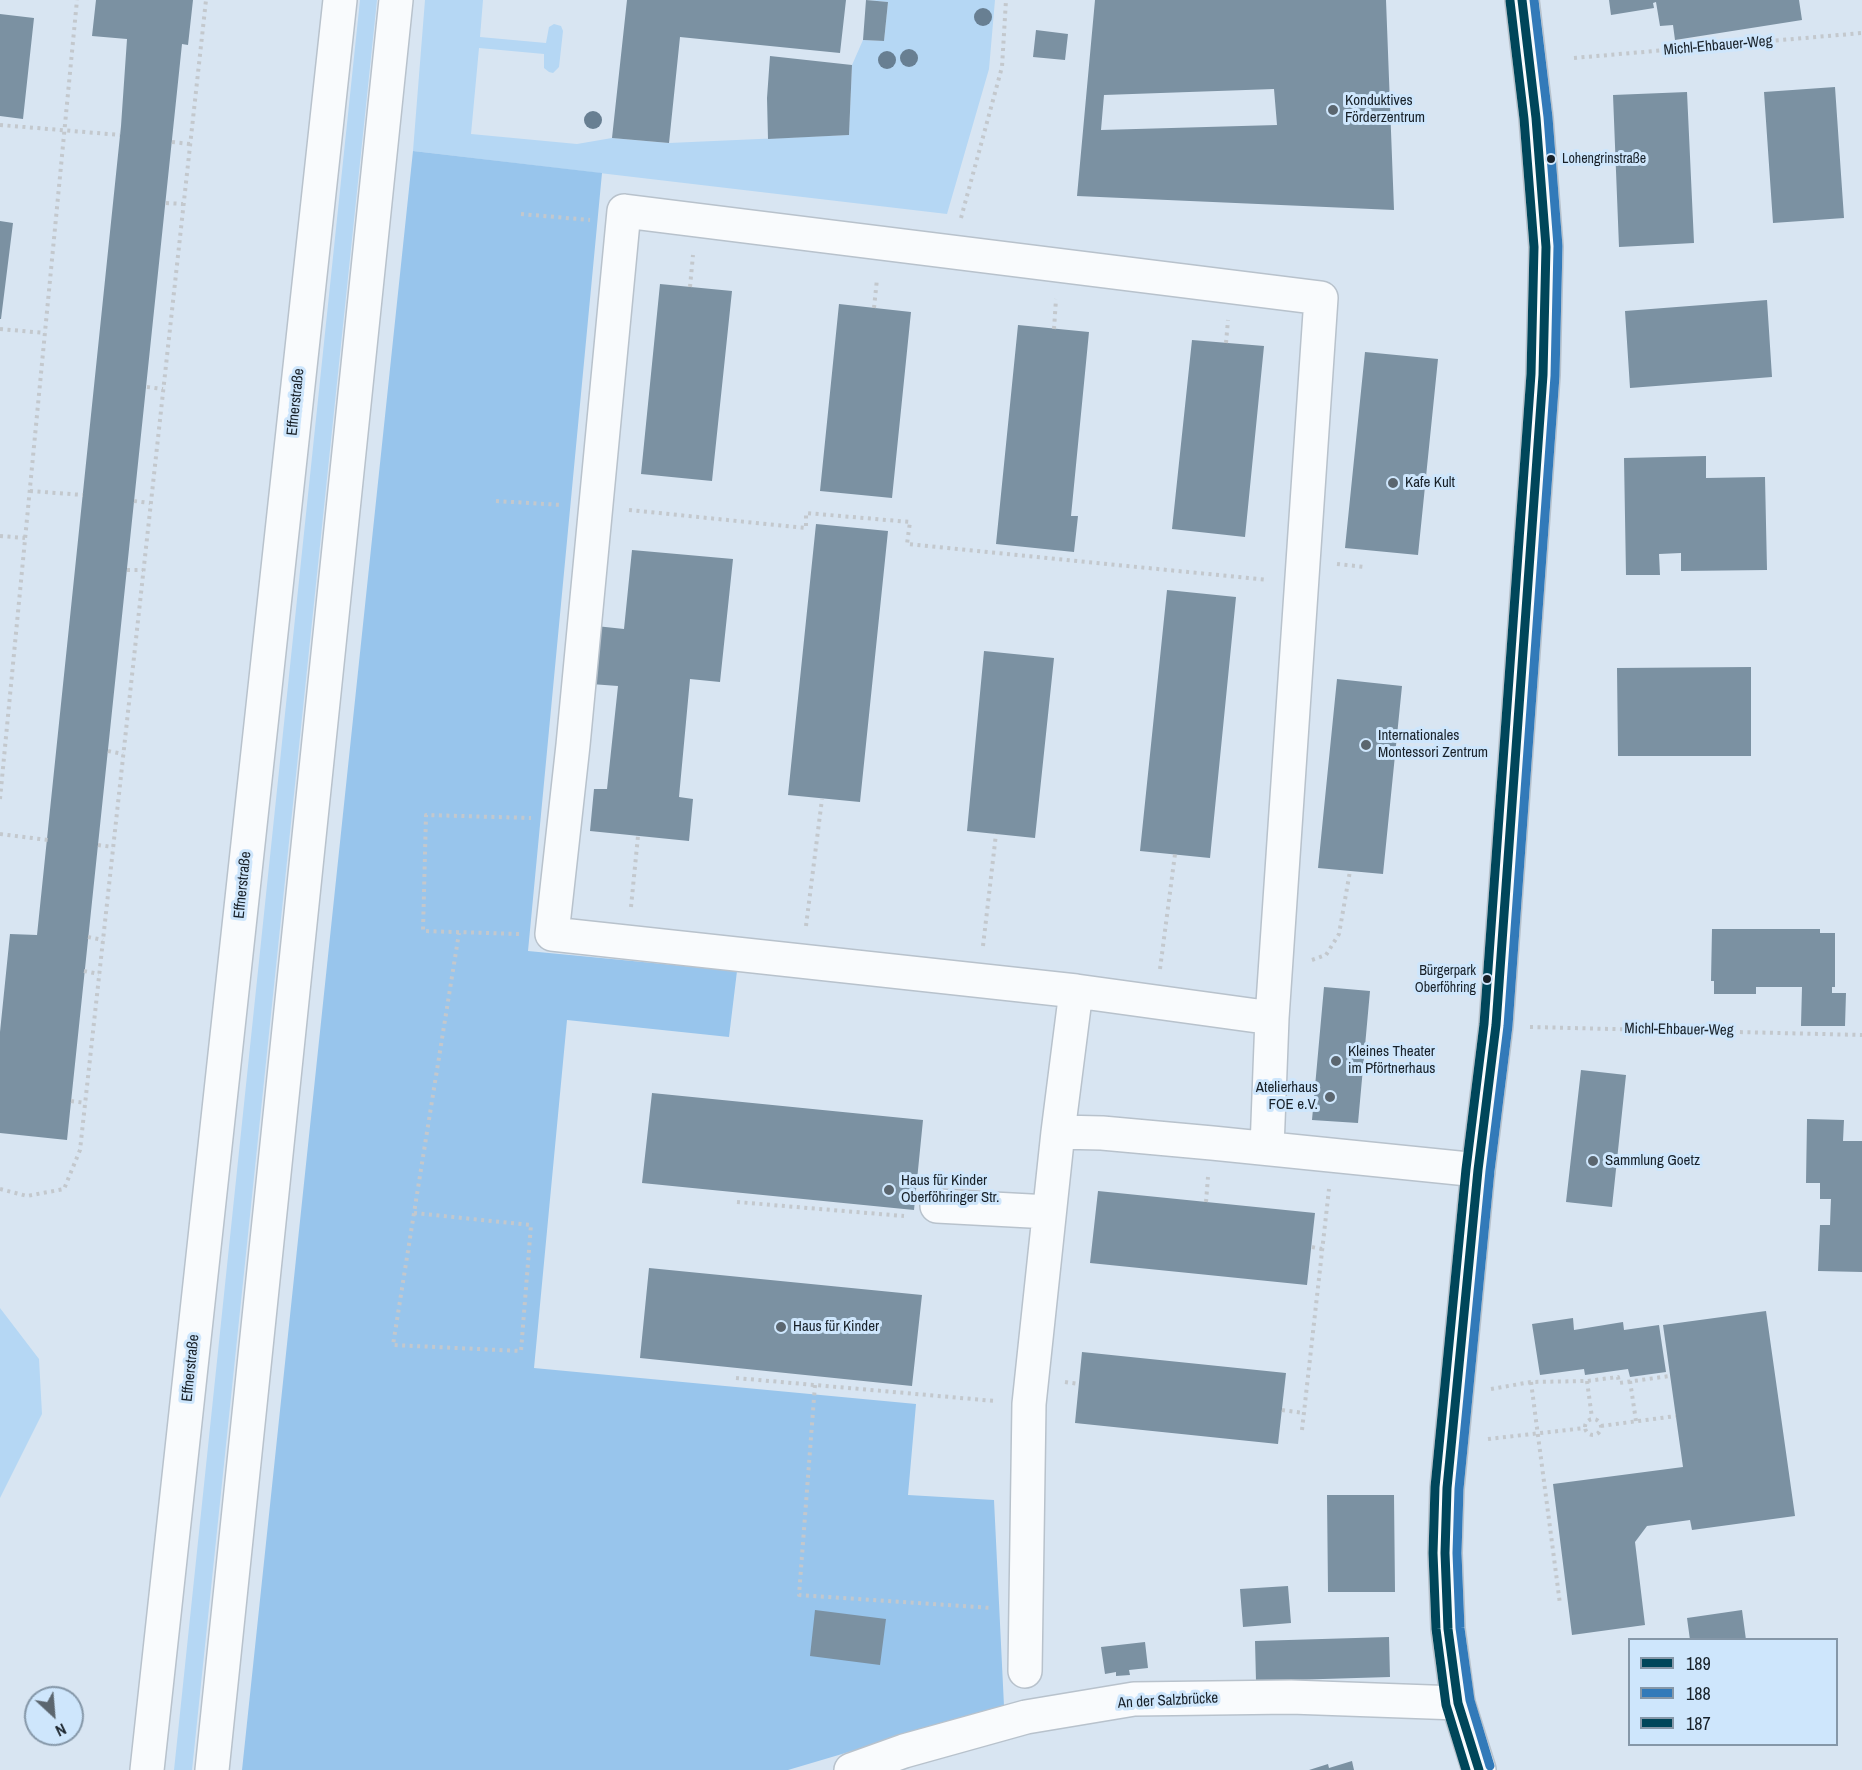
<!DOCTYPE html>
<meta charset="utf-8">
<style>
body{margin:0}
#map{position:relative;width:1862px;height:1770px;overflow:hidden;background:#d8e5f2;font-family:"Archivo Narrow",sans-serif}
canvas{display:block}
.legend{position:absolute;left:1628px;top:1638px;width:210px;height:108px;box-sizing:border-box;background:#cee6fc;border:2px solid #8597a8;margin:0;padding:8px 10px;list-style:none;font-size:18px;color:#182129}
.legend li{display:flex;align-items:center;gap:12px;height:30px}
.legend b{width:30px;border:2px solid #8597a8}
.north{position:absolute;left:24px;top:1686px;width:60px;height:60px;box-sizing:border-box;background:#cee6fc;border:2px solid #8597a8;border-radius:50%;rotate:154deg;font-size:16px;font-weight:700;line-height:24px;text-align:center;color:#182129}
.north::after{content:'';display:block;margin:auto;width:21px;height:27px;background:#5b666f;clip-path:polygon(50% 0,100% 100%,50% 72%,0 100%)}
</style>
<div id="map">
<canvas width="1862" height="1770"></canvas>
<ul class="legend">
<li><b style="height:8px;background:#00465a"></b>189</li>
<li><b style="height:8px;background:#327ab9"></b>188</li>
<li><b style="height:8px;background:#00465a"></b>187</li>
</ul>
<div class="north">N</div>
</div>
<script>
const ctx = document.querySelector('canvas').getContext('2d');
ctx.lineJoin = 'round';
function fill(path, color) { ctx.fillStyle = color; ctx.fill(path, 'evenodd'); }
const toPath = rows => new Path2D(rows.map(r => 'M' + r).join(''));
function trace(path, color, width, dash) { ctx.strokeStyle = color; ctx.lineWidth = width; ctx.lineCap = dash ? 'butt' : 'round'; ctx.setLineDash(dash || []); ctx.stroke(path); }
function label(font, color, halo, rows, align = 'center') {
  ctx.font = font + ' "Archivo Narrow",sans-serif'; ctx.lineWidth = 6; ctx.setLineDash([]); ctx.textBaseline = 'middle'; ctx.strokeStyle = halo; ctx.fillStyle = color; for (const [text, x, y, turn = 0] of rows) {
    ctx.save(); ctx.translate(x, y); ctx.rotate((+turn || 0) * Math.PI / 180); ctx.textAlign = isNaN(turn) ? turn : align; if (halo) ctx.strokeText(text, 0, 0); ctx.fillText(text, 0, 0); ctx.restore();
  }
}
const green = toPath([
 [360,0,377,0,192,1770,174,1770],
 [425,0,483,0,480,37,546,43,549,27,554,24,561,26,563,31,559,67,553,73,549,72,544,68,544,54,479,48,471,134,577,144,612,138,669,143,849,135,852,65,863,40,884,41,888,2,868,0,995,0,989,69,947,214,413,151],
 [0,1308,39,1359,42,1414,0,1498]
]);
const forest = toPath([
 [413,151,602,173,528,951,737,971,729,1037,567,1020,534,1368,916,1404,908,1495,994,1500,1004,1706,788,1770,242,1770]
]);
const building = toPath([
 [96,0,193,0,188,45,182,44,67,1140,0,1133,0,1032,10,934,37,935,121,126,127,39,92,36],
 [627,0,846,0,840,53,680,37,669,143,612,138],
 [866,0,888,2,884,41,863,40],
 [1095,0,1386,0,1394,210,1077,196],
 [1274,89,1277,125,1101,130,1104,95],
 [1609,0,1799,0,1802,20,1675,40,1673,25,1660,26,1656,2,1653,3,1654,8,1611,15],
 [0,14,34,18,23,119,0,116],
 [1036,30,1068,34,1065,60,1033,57],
 [770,56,852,65,849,135,768,139,767,98],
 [1835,87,1844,218,1773,223,1764,92],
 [1687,92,1694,243,1619,247,1613,95],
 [0,221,13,223,1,319,0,319],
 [660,284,732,291,712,481,641,474],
 [1767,300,1772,377,1630,388,1625,311],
 [839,304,911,312,892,498,820,491],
 [1018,325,1089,332,1071,516,1078,516,1074,552,996,544],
 [1192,340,1264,346,1245,537,1172,529],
 [1365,352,1438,359,1418,555,1345,548],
 [1706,456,1706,478,1765,477,1767,570,1681,571,1681,553,1659,554,1660,575,1626,575,1624,458],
 [816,524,888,531,860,802,788,795],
 [632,550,733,559,720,682,690,679,679,797,693,799,689,841,590,831,594,789,607,789,618,686,591,684,596,626,624,629],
 [1167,590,1236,597,1210,858,1140,851],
 [984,651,1054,658,1035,838,967,831],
 [1751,667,1751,756,1618,756,1617,668],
 [1337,679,1402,686,1383,874,1318,868],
 [1712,929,1820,929,1820,933,1835,933,1835,987,1832,987,1832,993,1846,993,1845,1026,1801,1026,1802,987,1756,987,1756,994,1714,994,1714,981,1711,981],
 [1324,987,1370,991,1358,1123,1312,1120],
 [1581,1070,1626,1075,1612,1207,1566,1202],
 [652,1093,923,1120,914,1210,642,1183],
 [1807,1119,1844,1120,1843,1141,1862,1141,1862,1272,1818,1271,1820,1225,1830,1225,1831,1199,1820,1199,1820,1183,1806,1183],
 [1098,1191,1315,1213,1307,1285,1090,1263],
 [649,1268,922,1295,912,1386,640,1358],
 [1766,1311,1795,1516,1692,1530,1690,1520,1647,1526,1635,1542,1645,1625,1572,1635,1553,1484,1683,1467,1663,1325],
 [1573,1318,1574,1330,1623,1322,1624,1330,1659,1325,1666,1372,1630,1377,1628,1369,1585,1375,1584,1369,1540,1375,1532,1324],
 [1082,1352,1286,1373,1278,1444,1075,1423],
 [1327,1495,1394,1495,1395,1592,1328,1592],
 [1288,1586,1291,1623,1243,1627,1240,1589],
 [815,1610,886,1619,880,1665,810,1656],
 [1742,1610,1746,1640,1690,1640,1687,1618],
 [1389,1637,1390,1677,1256,1681,1255,1641],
 [1145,1642,1148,1668,1129,1670,1130,1675,1116,1676,1116,1672,1105,1674,1101,1647],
 [1352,1761,1354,1770,1309,1770,1328,1764,1329,1768]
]);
const path = toPath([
 [1574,58,1862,33],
 [0,125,120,135],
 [172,142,190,144],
 [166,203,183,204],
 [521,214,590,220],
 [961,218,1002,67,1006,0],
 [690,287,693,255],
 [874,308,877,279],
 [0,329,45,333],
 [1054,329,1056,299],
 [1226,343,1228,320],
 [147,387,163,389],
 [30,491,83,495],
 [134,501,150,503],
 [496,501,562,505],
 [629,510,806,528,806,513,910,522,907,544,1268,580],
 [0,536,25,538],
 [1337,564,1365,567],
 [127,570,143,570],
 [108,751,123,754],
 [0,799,77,0],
 [0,834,48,840],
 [98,845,113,847],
 [631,907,638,836],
 [806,926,822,799],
 [519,934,423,931,426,815,531,818],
 [88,937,103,940],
 [983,946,996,834],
 [1312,960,1326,955,1339,934,1350,871],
 [1160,969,1175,854],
 [84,971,99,974],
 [1530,1027,1862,1035],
 [71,1101,86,1103],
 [0,1189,27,1196,64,1189,80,1150,206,0],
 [737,1202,904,1216],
 [1206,1202,1208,1177],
 [414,1213,531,1225,521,1351,393,1345,414,1213,459,933],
 [1312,1247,1322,1249],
 [736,1378,995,1401],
 [1587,1381,1592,1418],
 [1630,1381,1636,1421],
 [1065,1382,1079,1384],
 [1531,1382,1560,1604],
 [815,1385,799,1595,991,1608],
 [1491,1389,1531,1382,1587,1381,1618,1377,1619,1383,1670,1376],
 [1282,1410,1304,1413],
 '1585 1427a8 8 0 1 1 16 0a8 8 0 1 1-16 0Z',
 [1601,1426,1676,1416],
 [1302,1430,1329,1189],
 [1488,1439,1585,1428]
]);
const minor = toPath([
 [1076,991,552,934,573,745,624,211,1321,298,1272,1018],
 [1267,1148,1272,1018,1076,991,1058,1132,1102,1133,1212,1143,1478,1170],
 [937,1206,1049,1212],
 [1025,1671,1029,1404,1058,1132],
 [851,1770,904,1751,1026,1717,1134,1699,1291,1697,1458,1703]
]);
const major = toPath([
 [1479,1770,1458,1703,1448,1629,1445,1553,1447,1488,1478,1170,1496,1025,1543,375,1546,247,1536,118,1522,0]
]);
const highway = toPath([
 [147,1770,340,0],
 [212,1770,396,0]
]);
const bus1 = toPath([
 [1479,1770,1458,1703,1448,1629,1445,1553,1447,1488,1478,1170,1496,1025,1543,375,1546,247,1536,118,1522,0]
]);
const bus2 = toPath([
 [1490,1766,1470,1700,1460,1628,1457,1553,1459,1489,1490,1171,1508,1026,1555,376,1558,246,1548,117,1534,0]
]);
const bus3 = toPath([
 [1466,1770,1446,1705,1436,1629,1433,1553,1435,1487,1466,1169,1484,1024,1531,374,1534,247,1524,119,1510,1]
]);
const trees = [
 [983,17],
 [909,58],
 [887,60],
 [593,120]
];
const markers = [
 [1333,110,6,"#5b666f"],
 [1551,159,5,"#182129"],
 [1393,483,6,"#5b666f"],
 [1366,745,6,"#5b666f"],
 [1487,979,5,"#182129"],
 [1336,1061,6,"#5b666f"],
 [1330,1097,6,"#5b666f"],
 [1593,1161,6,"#5b666f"],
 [889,1190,6,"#5b666f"],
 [781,1327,6,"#5b666f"]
];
const busNames = [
 ["Lohengrinstraße",1562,159],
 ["Bürgerpark",1476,971,"right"],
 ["Oberföhring",1476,988,"right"]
];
const streetNames = [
 ["Michl-Ehbauer-Weg",1718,46,-5],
 ["Effnerstraße",296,402,-84],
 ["Effnerstraße",243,885,-84],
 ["Michl-Ehbauer-Weg",1679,1030,1],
 ["Effnerstraße",191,1368,-84],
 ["An der Salzbrücke",1168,1701,-3]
];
const poiNames = [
 ["Konduktives",1345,101],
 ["Förderzentrum",1345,118],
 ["Kafe Kult",1405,483],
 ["Internationales",1378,736],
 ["Montessori Zentrum",1378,753],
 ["Kleines Theater",1348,1052],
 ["im Pförtnerhaus",1348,1069],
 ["Atelierhaus",1318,1088,"right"],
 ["FOE e.V.",1318,1105,"right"],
 ["Sammlung Goetz",1605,1161],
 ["Haus für Kinder",901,1181],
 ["Oberföhringer Str.",901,1198],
 ["Haus für Kinder",793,1327]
];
fill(green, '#b5d7f4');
fill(forest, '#98c5ec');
fill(building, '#7b91a2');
trace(minor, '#b8c2cc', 36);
trace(major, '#b8c2cc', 36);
trace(highway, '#b8c2cc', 36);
trace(path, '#c3c8cd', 4, [3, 4.5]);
trace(minor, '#f9fbfd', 33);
trace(major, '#f9fbfd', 33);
trace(highway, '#f9fbfd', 33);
trace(bus1, '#00465a', 9);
trace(bus2, '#327ab9', 9);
trace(bus3, '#00465a', 9);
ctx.fillStyle = '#687f92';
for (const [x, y] of trees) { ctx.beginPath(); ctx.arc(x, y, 9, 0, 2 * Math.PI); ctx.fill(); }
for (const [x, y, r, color] of markers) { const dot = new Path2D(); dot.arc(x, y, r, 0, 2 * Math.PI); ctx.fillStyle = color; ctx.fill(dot); trace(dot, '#cee6fc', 2); }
label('14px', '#182129', '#cee6fc', busNames, 'left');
label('15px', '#182129', '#cee6fc', streetNames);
label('15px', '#182129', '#cee6fc', poiNames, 'left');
</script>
